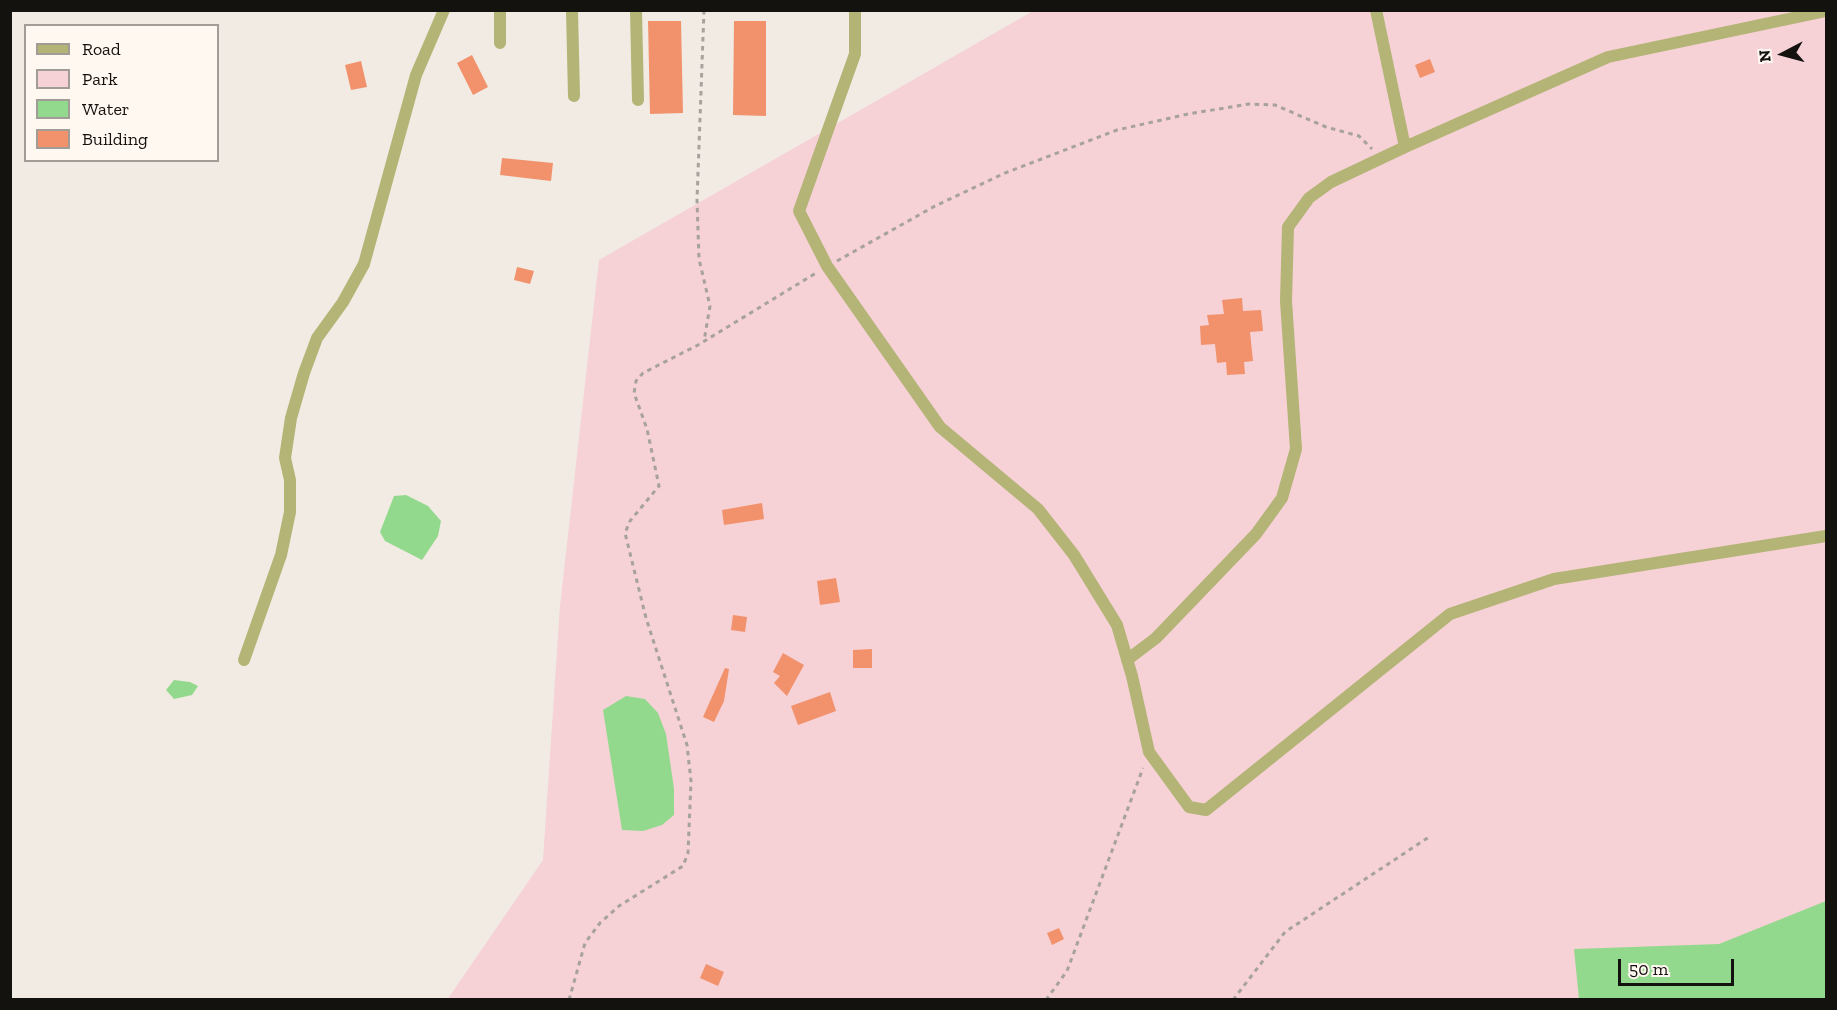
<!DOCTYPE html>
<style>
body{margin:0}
#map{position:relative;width:1837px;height:1010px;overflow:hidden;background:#f1ebe3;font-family:"Zilla Slab",serif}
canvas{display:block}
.frame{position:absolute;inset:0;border:12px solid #14120f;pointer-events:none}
.legend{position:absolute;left:24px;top:24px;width:195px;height:138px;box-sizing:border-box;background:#fff8f0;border:2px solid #a19c96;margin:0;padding:8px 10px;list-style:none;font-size:18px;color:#14120f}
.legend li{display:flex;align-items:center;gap:12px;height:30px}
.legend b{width:30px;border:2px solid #a19c96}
.north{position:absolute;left:1753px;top:24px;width:60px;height:60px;-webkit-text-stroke:4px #fff8f0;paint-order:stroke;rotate:264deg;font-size:16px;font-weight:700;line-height:24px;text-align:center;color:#14120f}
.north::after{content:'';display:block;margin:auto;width:21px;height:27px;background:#14120f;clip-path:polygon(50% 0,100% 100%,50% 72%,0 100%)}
.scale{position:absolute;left:1618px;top:959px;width:116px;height:27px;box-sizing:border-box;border:3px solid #14120f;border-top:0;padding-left:8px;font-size:18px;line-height:21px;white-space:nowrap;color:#14120f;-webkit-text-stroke:4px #fff8f0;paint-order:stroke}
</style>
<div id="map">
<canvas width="1837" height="1010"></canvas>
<div class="frame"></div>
<ul class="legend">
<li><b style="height:8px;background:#b3b475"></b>Road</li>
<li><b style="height:16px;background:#f6d1d6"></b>Park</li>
<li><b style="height:16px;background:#93d98d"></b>Water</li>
<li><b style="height:16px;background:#f1926c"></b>Building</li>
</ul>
<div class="north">N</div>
<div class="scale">50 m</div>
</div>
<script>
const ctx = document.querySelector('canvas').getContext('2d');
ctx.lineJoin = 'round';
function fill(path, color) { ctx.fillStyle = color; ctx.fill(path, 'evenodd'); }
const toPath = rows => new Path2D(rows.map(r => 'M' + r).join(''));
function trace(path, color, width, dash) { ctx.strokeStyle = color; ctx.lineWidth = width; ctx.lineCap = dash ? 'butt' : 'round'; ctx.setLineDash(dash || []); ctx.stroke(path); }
const green = toPath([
 [1033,11,1826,11,1826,999,447,1000,543,860,560,606,599,260]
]);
const water = toPath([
 [406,495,428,506,441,521,438,536,422,560,385,541,380,532,394,496],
 [174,680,190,682,198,686,192,695,174,699,166,690],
 [626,696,645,699,658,713,666,734,674,789,674,815,662,825,643,831,622,830,603,710],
 [1826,901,1826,999,1579,999,1574,949,1719,944]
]);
const building = toPath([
 [648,21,681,21,683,113,650,114],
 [734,21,766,21,766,116,733,115],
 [472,55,488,87,473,95,457,63],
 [1430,59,1435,72,1420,78,1415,65],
 [361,61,367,87,351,90,345,65],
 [502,158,553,163,551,181,500,175],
 [517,267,534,271,530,284,514,280],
 [1242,298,1243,311,1261,310,1263,331,1250,332,1253,361,1244,362,1245,374,1227,375,1226,362,1217,363,1215,344,1201,345,1200,326,1209,325,1207,315,1224,314,1222,300],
 [762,503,764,519,724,525,722,510],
 [836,578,840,602,820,605,817,581],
 [733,615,747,617,745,632,731,630],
 [872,649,872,668,853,668,853,650],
 [783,653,804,665,787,696,774,683,780,676,773,672],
 [725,668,729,669,724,701,714,722,703,717],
 [830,692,836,711,798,725,791,706],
 [1059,928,1064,939,1052,945,1047,933],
 [706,964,724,972,718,986,700,978]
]);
const path = toPath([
 [704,10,697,200,699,259,710,306,704,341],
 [837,261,935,206,1005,173,1117,130,1188,114,1249,104,1275,105,1326,127,1359,136,1372,149],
 [569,1000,585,943,600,923,619,906,683,866,688,853,691,781,687,745,646,618,625,533,630,521,659,486,647,429,634,393,636,381,643,373,698,345,816,273],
 [1046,1000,1067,971,1143,768],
 [1233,1000,1285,932,1429,837]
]);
const minor = toPath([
 [500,10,500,43],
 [572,10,574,96],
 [636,10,638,100],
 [855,10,855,54,799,211,827,266,940,427,1038,509,1074,555,1117,625,1132,676,1149,752,1189,807,1206,810,1450,614,1554,579,1826,536],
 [1376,10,1405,147],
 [244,660,281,555,290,512,290,480,285,458,291,418,304,373,317,338,343,302,364,264,416,75,444,10],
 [1127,660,1156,638,1256,534,1282,498,1296,449,1286,301,1288,227,1309,198,1331,182,1405,147,1608,57,1826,11]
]);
fill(green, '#f6d1d6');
fill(water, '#93d98d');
fill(building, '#f1926c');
trace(path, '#a7a29c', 3, [4.5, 4.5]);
trace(minor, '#b3b475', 12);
</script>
